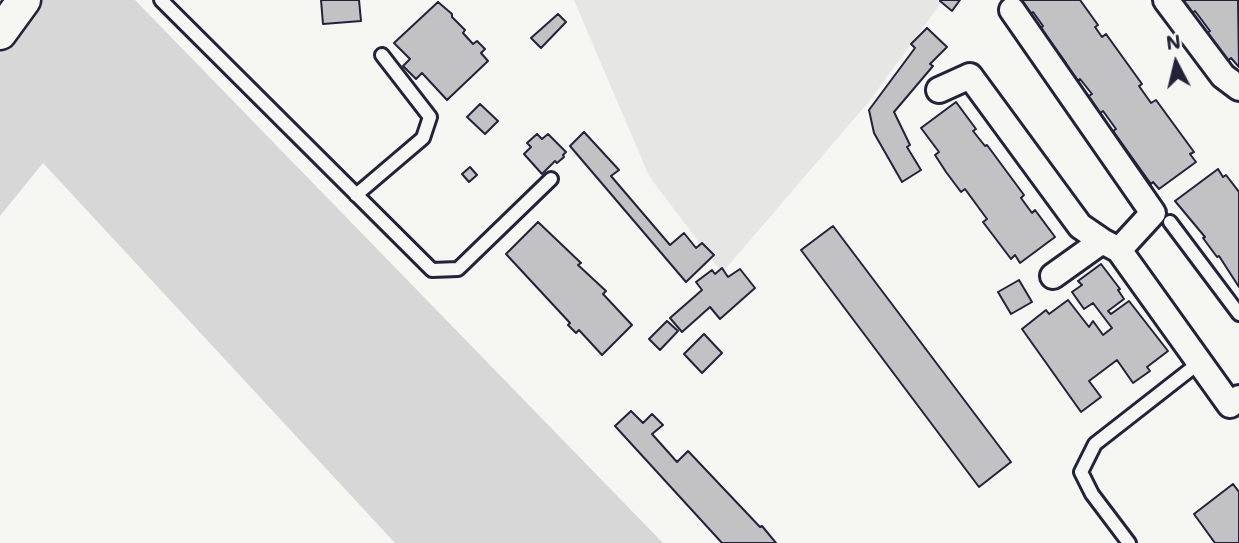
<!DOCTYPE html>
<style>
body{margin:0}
#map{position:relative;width:1239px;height:543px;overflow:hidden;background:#f6f6f2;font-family:Mali,sans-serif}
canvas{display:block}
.north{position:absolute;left:1141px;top:28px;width:70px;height:70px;-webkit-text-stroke:5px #f6f6f2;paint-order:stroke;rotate:353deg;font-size:19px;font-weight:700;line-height:28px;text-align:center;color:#22223b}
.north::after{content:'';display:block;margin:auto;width:24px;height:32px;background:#22223b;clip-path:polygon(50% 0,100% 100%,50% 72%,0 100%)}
</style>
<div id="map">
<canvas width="1239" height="543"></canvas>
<div class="north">N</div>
</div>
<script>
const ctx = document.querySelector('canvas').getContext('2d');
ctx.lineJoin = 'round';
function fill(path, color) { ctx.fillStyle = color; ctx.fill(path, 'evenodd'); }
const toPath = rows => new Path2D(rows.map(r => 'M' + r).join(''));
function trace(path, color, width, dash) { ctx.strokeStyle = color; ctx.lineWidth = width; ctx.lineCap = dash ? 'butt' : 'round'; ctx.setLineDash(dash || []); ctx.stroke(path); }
const built = toPath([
 [574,0,943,0,871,99,722,273,649,176]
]);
const green = toPath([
 [39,0,135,0,663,543,395,543,43,163,0,216,0,53]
]);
const building = toPath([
 [321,0,359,0,361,21,323,24,321,0],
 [941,0,960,0,952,11,940,1,941,0],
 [1013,0,1080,0,1098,25,1095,27,1102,37,1106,34,1142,84,1139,86,1151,103,1156,100,1194,152,1190,154,1196,162,1159,189,1153,182,1151,184,1113,131,1116,129,1103,111,1099,114,1087,97,1092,94,1080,79,1075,82,1063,65,1066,63,1054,47,1051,50,1037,31,1043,26,1033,12,1026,17,1013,0],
 [1174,0,1238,0,1239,67,1231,58,1225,63,1201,37,1210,31,1195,11,1186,18,1174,0],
 [438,2,452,14,452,17,465,30,463,33,473,44,477,41,485,49,481,53,488,61,447,100,422,73,416,79,403,66,410,59,394,43,438,2],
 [558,14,566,22,541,48,531,38,558,14],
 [927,28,947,47,930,64,933,66,894,112,910,145,907,147,921,170,902,182,874,133,869,110,915,48,911,44,927,28],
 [956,102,976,129,973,131,985,146,987,145,1024,195,1021,198,1032,213,1035,210,1055,237,1020,263,1015,255,1011,259,983,222,987,219,965,189,961,192,946,172,935,155,939,152,921,128,956,102],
 [480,104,498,121,485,134,467,117,480,104],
 [584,132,619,170,611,176,670,245,684,233,696,248,702,243,714,255,686,282,570,146,584,132],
 [537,134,542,139,548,134,566,152,563,155,564,157,557,163,555,161,542,174,524,154,531,147,527,143,537,134],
 [470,167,477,175,469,182,462,174,470,167],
 [1218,169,1223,177,1226,175,1239,192,1239,287,1219,256,1217,257,1203,238,1205,237,1175,201,1218,169],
 [538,222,581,263,578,265,606,291,603,294,632,325,602,355,579,330,576,333,568,325,570,323,506,254,538,222],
 [833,226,1011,462,979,487,801,250,833,226],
 [1101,264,1120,289,1118,290,1124,299,1108,311,1111,314,1129,301,1168,351,1147,367,1150,371,1133,383,1117,360,1089,381,1101,397,1081,412,1022,329,1046,310,1049,314,1068,300,1089,327,1093,321,1103,335,1112,328,1093,303,1084,309,1072,292,1082,285,1078,281,1101,264],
 [722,268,728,277,740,269,755,288,720,319,710,307,682,332,670,318,702,290,696,282,712,270,715,274,722,268],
 [1019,280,1032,302,1011,314,998,292,1019,280],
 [667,321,678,331,660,350,649,339,667,321],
 [704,334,722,353,702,373,684,354,704,334],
 [631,411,643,423,652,414,663,425,652,434,677,462,688,451,760,527,762,526,776,543,722,543,615,426,631,411],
 [1233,484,1239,492,1239,543,1215,543,1194,514,1233,484]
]);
const service = toPath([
 [161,0,432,270,458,269,551,179],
 [356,195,423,138,430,117,382,55],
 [1170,222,1239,314],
 [1129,543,1092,494,1081,472,1095,444,1200,362]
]);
const minor = toPath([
 [1166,0,1223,76,1239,88],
 [1012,10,1153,213,1119,250,1230,405,1239,398],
 [939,90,970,76,1080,226,1102,241,1119,250],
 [1053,276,1102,241]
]);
const tertiary = toPath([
 [0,33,24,0]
]);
fill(built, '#e6e6e4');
fill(green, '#d7d7d7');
fill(building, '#c2c2c4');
trace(building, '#22223b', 2);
trace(service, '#22223b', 18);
trace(minor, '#22223b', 30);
trace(tertiary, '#22223b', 37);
trace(service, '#f6f6f2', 12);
trace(minor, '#f6f6f2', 24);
trace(tertiary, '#f6f6f2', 32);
</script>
